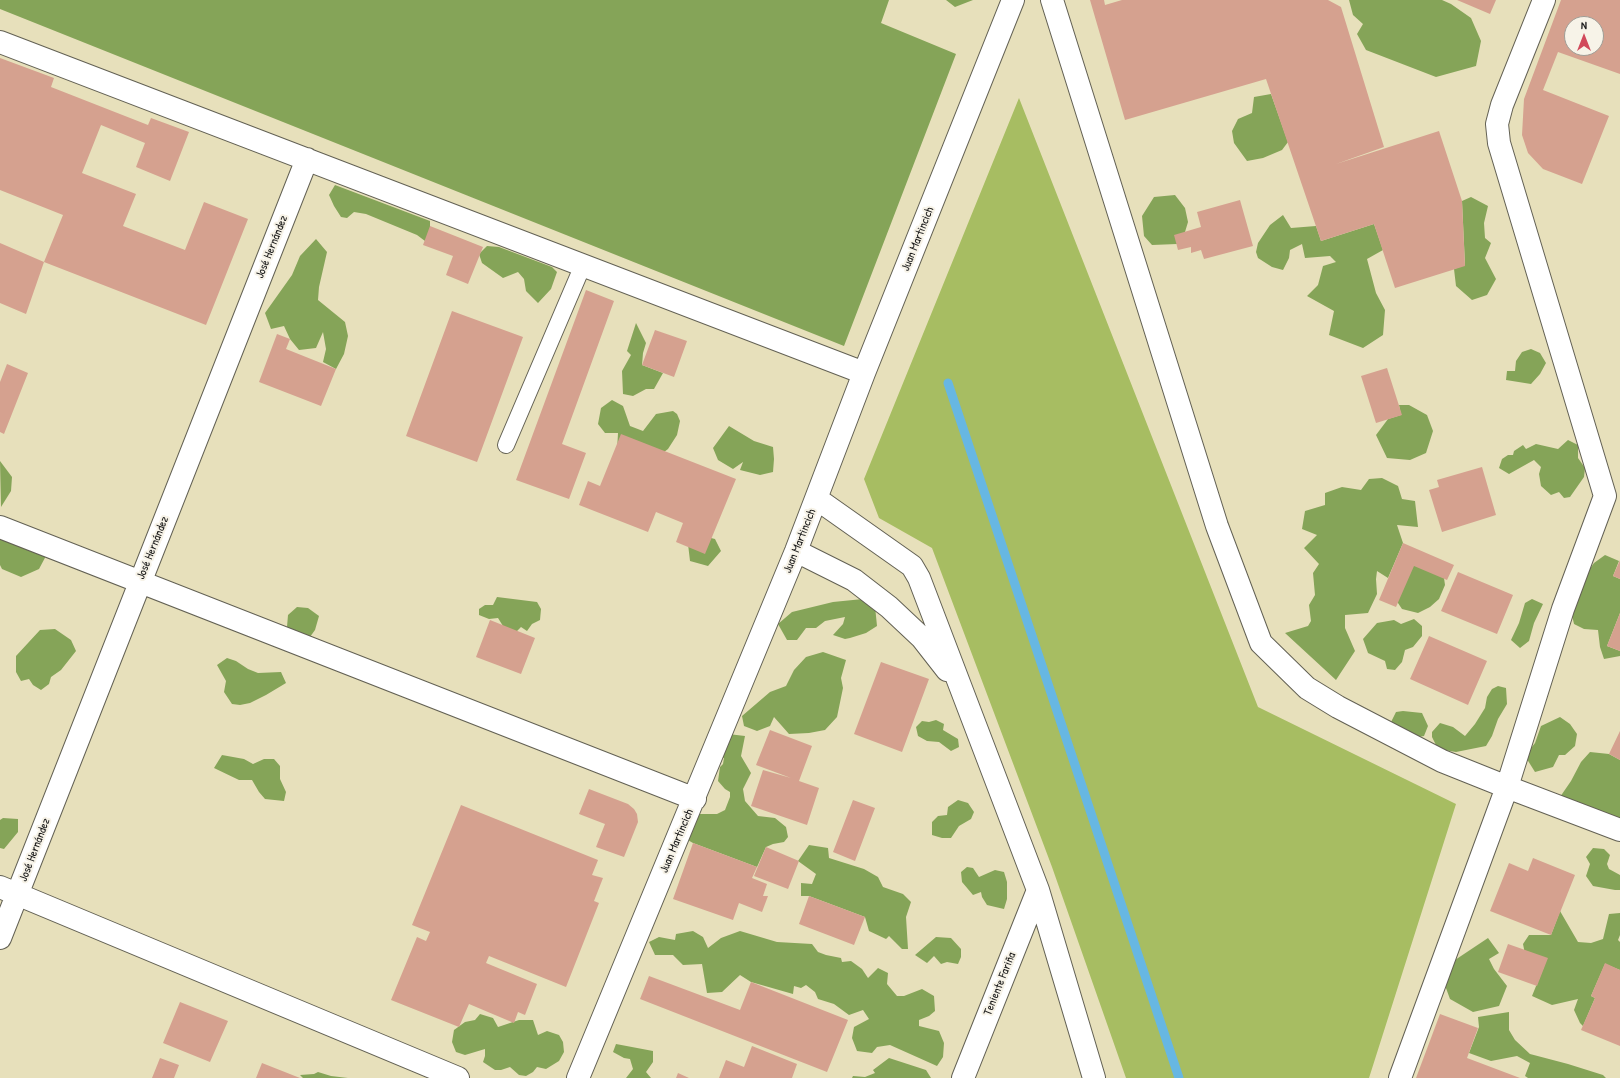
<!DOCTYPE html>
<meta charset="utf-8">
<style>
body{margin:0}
#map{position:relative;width:1620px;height:1078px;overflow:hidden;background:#e7e0bb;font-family:"Patrick Hand",sans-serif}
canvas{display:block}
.north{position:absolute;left:1564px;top:16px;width:40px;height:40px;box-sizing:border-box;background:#f7f3e8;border:1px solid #9f9d96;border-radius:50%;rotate:0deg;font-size:11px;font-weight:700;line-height:16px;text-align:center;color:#1c1c1c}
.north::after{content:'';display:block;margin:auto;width:14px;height:18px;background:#d1495b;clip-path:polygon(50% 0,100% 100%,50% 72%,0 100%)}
</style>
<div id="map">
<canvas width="1620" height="1078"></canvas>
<div class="north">N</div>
</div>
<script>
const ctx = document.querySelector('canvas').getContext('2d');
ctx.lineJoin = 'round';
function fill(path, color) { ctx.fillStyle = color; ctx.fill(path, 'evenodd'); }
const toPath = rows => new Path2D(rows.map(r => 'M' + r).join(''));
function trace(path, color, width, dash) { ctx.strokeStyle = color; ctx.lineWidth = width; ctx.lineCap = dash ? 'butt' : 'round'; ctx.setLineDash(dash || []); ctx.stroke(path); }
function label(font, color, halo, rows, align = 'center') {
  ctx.font = font + ' "Patrick Hand",sans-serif'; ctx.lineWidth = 4; ctx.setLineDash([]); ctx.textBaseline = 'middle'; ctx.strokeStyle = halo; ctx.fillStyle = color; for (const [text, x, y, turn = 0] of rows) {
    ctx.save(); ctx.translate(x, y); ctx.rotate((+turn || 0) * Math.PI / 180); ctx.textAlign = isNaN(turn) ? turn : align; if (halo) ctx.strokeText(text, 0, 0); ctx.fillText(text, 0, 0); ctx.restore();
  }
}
const green = toPath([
 [1019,98,1258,707,1456,804,1369,1078,1126,1078,1052,867,932,548,879,518,864,479]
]);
const forest = toPath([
 [0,0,889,0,881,23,956,54,844,346,0,9],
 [946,0,973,0,955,7],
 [1349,0,1442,0,1451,4,1471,18,1481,41,1476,66,1436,77,1366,50,1357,34,1363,24,1353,15],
 [1271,94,1288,142,1282,150,1263,158,1247,161,1234,143,1232,131,1238,119,1252,113,1254,97],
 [335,185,430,221,430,236,425,241,417,235,366,214,354,212,347,218,341,217,334,206,329,195],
 [1175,195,1185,208,1188,222,1185,232,1177,244,1152,245,1144,236,1142,216,1154,197],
 [1471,197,1488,206,1484,223,1485,238,1491,243,1485,258,1496,279,1487,295,1472,300,1456,286,1454,269,1465,265,1462,201],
 [1283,215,1291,228,1316,226,1321,241,1374,224,1383,250,1367,259,1376,293,1385,310,1383,335,1363,348,1329,335,1334,311,1307,296,1318,285,1323,266,1336,262,1330,256,1305,258,1302,244,1290,250,1289,258,1283,270,1272,267,1258,258,1256,252,1258,243,1270,225],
 [316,239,327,252,319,287,318,300,345,322,348,336,344,354,336,369,323,362,326,349,323,332,316,348,299,350,290,339,284,326,271,329,265,313,292,275,300,256],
 [487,246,499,247,552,267,557,272,551,289,538,303,526,291,524,279,518,272,503,278,482,263,479,254],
 [636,323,646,343,643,353,642,365,663,373,654,389,646,389,633,396,623,394,622,371,631,355,627,351],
 [1531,349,1540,353,1546,363,1540,374,1531,384,1506,380,1507,371,1515,371,1516,361,1522,352],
 [612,400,623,406,630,426,643,431,656,414,673,411,677,414,680,421,677,435,668,449,655,459,617,451,618,433,605,433,598,424,601,408],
 [1399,405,1409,405,1427,415,1433,431,1426,453,1410,460,1387,458,1376,435,1388,419,1401,415],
 [729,426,754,441,773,447,774,459,773,472,760,475,740,470,743,462,733,469,718,460,713,448],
 [1568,440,1578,445,1578,458,1585,468,1584,477,1570,497,1564,498,1559,492,1551,495,1541,486,1539,474,1541,467,1534,460,1509,474,1499,468,1502,459,1508,455,1513,455,1514,451,1523,445,1526,449,1536,444,1558,449],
 [0,461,12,477,11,491,1,507],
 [1382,478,1398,486,1402,499,1415,501,1418,527,1397,525,1403,543,1388,578,1377,571,1376,579,1377,594,1368,613,1345,615,1345,628,1355,651,1336,680,1285,633,1308,626,1311,621,1309,605,1315,595,1313,573,1319,564,1304,548,1317,535,1302,529,1305,511,1325,505,1325,493,1342,487,1361,490,1369,479],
 [699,535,715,539,721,551,708,566,690,561,688,544],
 [0,536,47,554,39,569,21,577,2,569,0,565],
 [1605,555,1619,561,1613,576,1620,579,1620,613,1607,646,1620,651,1620,656,1604,659,1600,647,1598,630,1584,629,1574,624,1571,611,1583,578,1594,563],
 [1411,559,1443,571,1445,585,1439,599,1430,607,1418,613,1402,609,1392,594],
 [497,597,537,602,541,609,540,620,532,624,527,631,521,627,516,632,503,626,498,618,489,619,479,615,479,609,485,605,493,605],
 [863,599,875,606,877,626,866,633,850,638,845,639,833,635,843,624,845,617,825,621,816,628,806,628,797,640,787,640,778,624,792,612,833,602],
 [1532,599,1543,604,1534,623,1529,641,1520,648,1511,640,1519,623,1525,603],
 [297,607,308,608,319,616,315,630,307,641,296,642,287,627,288,615],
 [1414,619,1422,626,1422,636,1413,647,1405,650,1402,662,1395,670,1387,669,1385,661,1368,653,1363,639,1377,623,1394,620,1401,624],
 [55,629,71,640,76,651,61,670,51,677,49,684,41,690,33,685,29,679,21,681,16,672,16,656,40,630],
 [823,652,846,660,841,678,843,688,837,717,825,730,809,733,789,734,774,717,770,726,757,731,744,726,742,716,770,692,786,686,794,670,806,657],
 [227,658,236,661,248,669,258,673,281,672,286,683,266,695,250,703,240,705,232,704,224,692,226,681,217,665],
 [1498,686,1506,688,1507,704,1498,719,1492,736,1486,746,1456,752,1438,749,1432,737,1432,732,1440,723,1453,727,1465,736,1475,724,1485,708,1487,697,1492,689],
 [1403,711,1422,713,1428,726,1424,736,1418,737,1391,722,1396,712],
 [1560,717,1570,724,1577,734,1575,746,1565,755,1559,755,1553,767,1535,772,1525,756,1535,743,1541,726],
 [936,720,944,724,943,730,958,739,959,747,951,751,939,742,927,741,918,736,916,727,922,721,929,722],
 [728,734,745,736,741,756,751,773,743,789,745,801,758,816,775,818,786,827,788,837,784,842,773,844,766,847,757,867,693,843,686,839,692,814,717,814,725,810,730,797,730,792,725,789,718,781,720,767,723,764,724,758,717,757],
 [1590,752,1609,754,1620,760,1620,829,1560,797,1571,781,1581,762],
 [222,755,244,759,253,764,264,759,274,759,280,766,280,779,286,792,284,801,265,799,259,792,252,780,239,780,214,768],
 [958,800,968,803,974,812,971,819,959,826,951,838,942,838,932,835,932,822,938,816,947,815,948,807],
 [3,818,18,819,18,832,4,849,0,848,0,820],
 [809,845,828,848,829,858,864,869,878,877,883,887,903,894,911,902,906,917,908,949,902,949,889,936,886,939,869,931,865,917,809,896,801,896,801,883,812,884,816,874,798,861],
 [1593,848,1604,849,1610,855,1607,864,1609,869,1620,875,1620,890,1615,890,1593,886,1586,876,1590,864,1586,857],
 [967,867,973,868,979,877,995,870,1004,872,1007,882,1007,899,1004,909,987,905,982,897,981,892,973,895,962,882,961,872],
 [1560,911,1578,942,1591,943,1603,939,1609,914,1620,913,1620,935,1618,940,1620,942,1620,970,1605,964,1591,996,1595,998,1583,1026,1580,1023,1574,1010,1578,999,1552,1005,1532,996,1545,964,1525,954,1523,944,1529,935,1551,935],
 [693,931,703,937,708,948,721,938,740,931,777,942,812,944,818,952,826,955,841,958,842,962,851,961,862,969,868,978,878,968,888,973,887,984,897,996,904,996,922,989,934,996,935,1011,929,1016,919,1020,919,1026,939,1031,944,1043,943,1057,937,1066,890,1045,877,1047,872,1053,857,1051,852,1038,854,1027,869,1019,863,1010,849,1015,834,1004,818,999,815,992,806,985,801,988,794,986,793,994,751,982,740,975,722,992,707,993,702,964,683,965,673,955,655,955,649,942,659,937,675,940,676,934],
 [936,937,951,938,961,949,961,957,958,964,947,962,941,964,934,956,927,963,915,955],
 [1488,938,1499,953,1489,959,1494,969,1507,986,1499,1006,1473,1012,1450,999,1443,980,1455,960],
 [1509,1012,1509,1030,1515,1040,1530,1054,1568,1064,1603,1075,1606,1078,1528,1078,1525,1076,1530,1063,1517,1056,1491,1061,1469,1053,1479,1027,1478,1017],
 [480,1014,493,1018,498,1027,519,1020,533,1020,538,1035,547,1031,559,1035,563,1042,564,1052,559,1061,546,1069,537,1067,533,1072,526,1076,519,1075,510,1067,501,1070,495,1070,483,1062,485,1056,485,1049,465,1055,456,1052,452,1042,454,1030,465,1022,475,1020],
 [616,1044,653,1051,653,1062,646,1072,651,1078,626,1078,633,1069,630,1059,624,1058,613,1052],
 [889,1058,926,1070,931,1078,852,1078,853,1076,865,1077,875,1073,873,1070],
 [318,1072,331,1076,348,1078,303,1078,300,1075,314,1074]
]);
const stream = toPath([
 [948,383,1179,1078]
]);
const building = toPath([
 [1090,0,1104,0,1105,5,1122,0,1328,0,1341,7,1384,147,1336,164,1439,131,1462,201,1465,266,1395,288,1374,224,1321,241,1266,79,1125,120],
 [1457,0,1496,0,1490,14],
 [1561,0,1620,0,1620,74,1558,52,1543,90,1609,116,1582,184,1543,169,1528,153,1522,135,1524,99],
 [1572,24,1596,24,1596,48,1572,48],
 [0,58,54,78,51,87,148,125,151,118,189,132,170,181,136,167,145,143,101,125,82,173,136,194,123,226,185,250,204,202,248,219,206,325,44,262,26,314,0,303,0,243,44,262,63,215,0,190],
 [1240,200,1253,246,1204,259,1201,250,1191,253,1191,247,1178,250,1174,235,1201,227,1197,212],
 [430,226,483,247,468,284,446,275,453,256,423,245],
 [586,290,614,301,562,444,586,453,569,499,516,480],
 [452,311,523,337,477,462,406,436],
 [655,330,687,341,674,377,642,365],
 [277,334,290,339,286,349,336,369,321,406,259,382],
 [7,364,28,373,4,434,0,432,0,382],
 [1387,368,1402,415,1376,423,1361,376],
 [621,434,736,479,705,554,676,542,683,523,656,512,648,532,579,505,588,481,600,486],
 [1482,467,1496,515,1442,532,1429,490,1439,487,1437,480],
 [1403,543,1454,565,1447,580,1414,566,1396,607,1379,600],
 [1620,560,1620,579,1613,576],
 [1458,572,1513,595,1497,634,1441,611],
 [1620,613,1620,651,1607,646],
 [490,620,535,638,521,674,476,657],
 [1429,636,1487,661,1468,705,1410,679],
 [881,662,929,679,902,752,854,734],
 [770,730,812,746,799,781,819,788,807,825,751,806,763,770,791,778,756,765],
 [1620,731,1620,760,1609,754],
 [589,789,628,804,634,809,637,814,638,822,624,857,596,847,605,824,579,814],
 [853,800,875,808,855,861,833,852],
 [461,805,598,860,592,875,603,878,594,901,599,903,566,987,489,956,486,963,537,984,525,1015,518,1012,514,1023,469,1004,459,1027,391,1000,417,937,426,941,430,932,412,925],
 [693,843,757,867,752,878,767,884,763,896,768,896,762,912,739,903,733,920,673,899],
 [766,847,799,861,788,889,754,876],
 [1533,858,1575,875,1551,935,1490,911,1509,863,1528,871],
 [809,896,865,917,854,945,799,924],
 [1508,944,1548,958,1537,986,1498,972],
 [1605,963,1620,970,1620,1046,1581,1030,1595,998,1591,996],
 [649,976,740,1010,751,982,848,1020,827,1072,640,999],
 [180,1002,228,1021,210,1062,163,1043],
 [1440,1014,1478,1028,1467,1058,1520,1078,1416,1078],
 [752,1046,797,1064,792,1078,719,1078,726,1060,744,1067],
 [160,1058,179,1065,174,1078,152,1078],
 [262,1063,300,1078,256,1078],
 [678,1073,689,1078,676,1078]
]);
const service = toPath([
 [506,445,583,265]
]);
const minor = toPath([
 [1052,0,1217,526,1261,643,1307,688,1338,707,1442,761,1507,787,1620,830],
 [0,42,864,373],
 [817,499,912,566,919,578,1038,890,1094,1078],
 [0,527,695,799],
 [796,551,854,580,889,607,922,638,947,670],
 [0,887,458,1078],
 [0,938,307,159],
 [578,1078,796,551,864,373,1013,0],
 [963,1078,1038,890],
 [1400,1078,1507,787,1563,609,1605,496,1499,143,1497,124,1502,105,1544,0]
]);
const streetNames = [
 ["Juan Martincich",918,239,-68],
 ["José Hernández",272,247,-68],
 ["Juan Martincich",800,541,-68],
 ["José Hernández",153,548,-68],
 ["Juan Martincich",677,841,-67],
 ["José Hernández",35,850,-69],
 ["Teniente Fariña",1000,984,-68]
];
fill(green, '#a7bd62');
fill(forest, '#85a458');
trace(stream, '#67b7e2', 9);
fill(building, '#d5a18f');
trace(service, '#636154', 18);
trace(minor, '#636154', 24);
trace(service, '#fff', 16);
trace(minor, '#fff', 22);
label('12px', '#1c1c1c', '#f7f3e8', streetNames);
</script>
